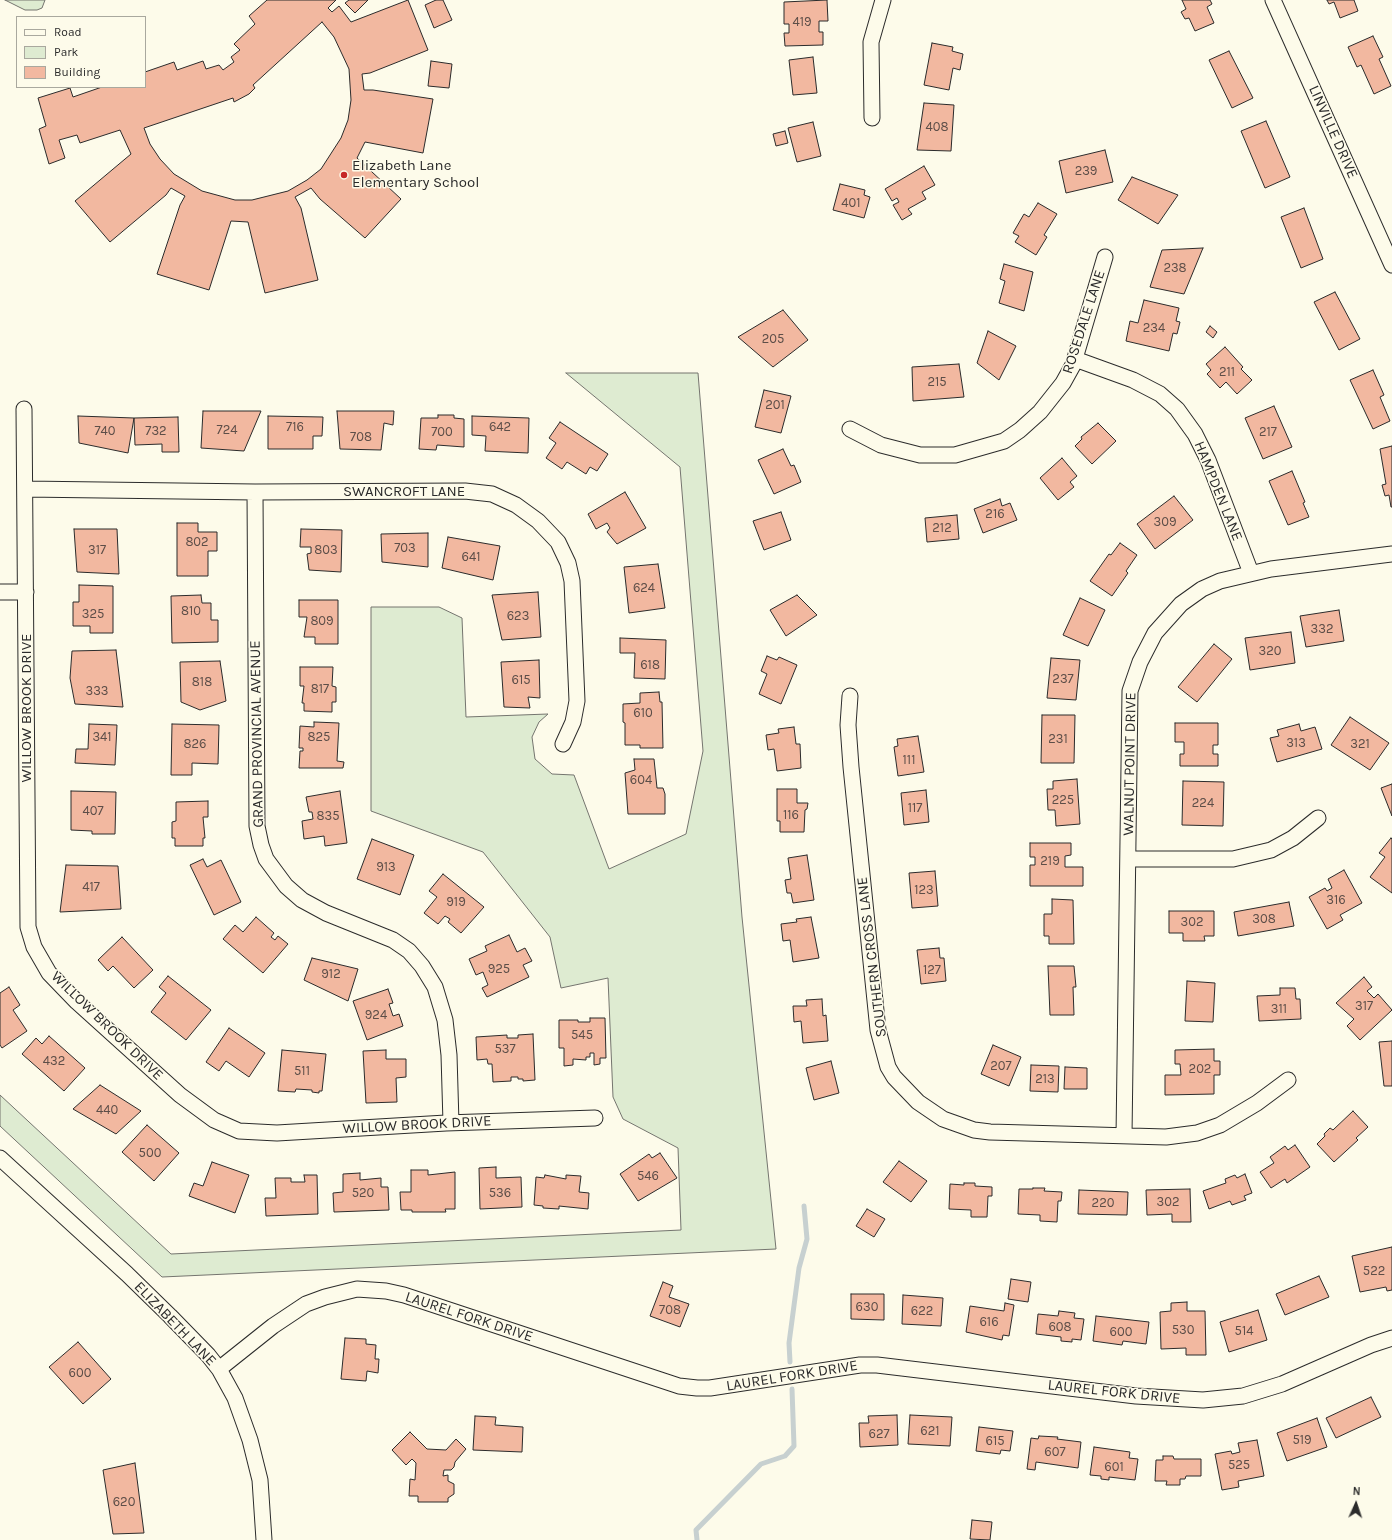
<!DOCTYPE html>
<style>
body{margin:0}
#map{position:relative;width:1392px;height:1540px;overflow:hidden;background:#fdfbea;font-family:Karla,sans-serif}
canvas{display:block}
.legend{position:absolute;left:16px;top:16px;width:130px;height:72px;box-sizing:border-box;background:#fdfbea;border:1px solid #a9a89e;margin:0;padding:5px 7px;list-style:none;font-size:12px;color:#2b2b2b}
.legend li{display:flex;align-items:center;gap:8px;height:20px}
.legend b{width:20px;border:1px solid #a9a89e}
.north{position:absolute;left:1336px;top:1484px;width:40px;height:40px;-webkit-text-stroke:3px #fdfbea;paint-order:stroke;rotate:3deg;font-size:11px;font-weight:700;line-height:16px;text-align:center;color:#2b2b2b}
.north::after{content:'';display:block;margin:auto;width:14px;height:18px;background:#2b2b2b;clip-path:polygon(50% 0,100% 100%,50% 72%,0 100%)}
</style>
<div id="map">
<canvas width="1392" height="1540"></canvas>
<ul class="legend">
<li><b style="height:5px;background:#fdfbea"></b>Road</li>
<li><b style="height:11px;background:#deebd1"></b>Park</li>
<li><b style="height:11px;background:#f2b8a0"></b>Building</li>
</ul>
<div class="north">N</div>
</div>
<script>
const ctx = document.querySelector('canvas').getContext('2d');
ctx.lineJoin = 'round';
function fill(path, color) { ctx.fillStyle = color; ctx.fill(path, 'evenodd'); }
const toPath = rows => new Path2D(rows.map(r => 'M' + r).join(''));
function trace(path, color, width, dash) { ctx.strokeStyle = color; ctx.lineWidth = width; ctx.lineCap = dash ? 'butt' : 'round'; ctx.setLineDash(dash || []); ctx.stroke(path); }
function label(font, color, halo, rows, align = 'center') {
  ctx.font = font + ' Karla,sans-serif'; ctx.lineWidth = 3; ctx.setLineDash([]); ctx.textBaseline = 'middle'; ctx.strokeStyle = halo; ctx.fillStyle = color; for (const [text, x, y, turn = 0] of rows) {
    ctx.save(); ctx.translate(x, y); ctx.rotate((+turn || 0) * Math.PI / 180); ctx.textAlign = isNaN(turn) ? turn : align; if (halo) ctx.strokeText(text, 0, 0); ctx.fillText(text, 0, 0); ctx.restore();
  }
}
const green = toPath([
 [5,0,45,0,42,8,37,10,25,10,5,0],
 [566,373,698,373,742,917,776,1249,162,1277,0,1126,0,1095,171,1254,681,1230,678,1148,623,1119,613,1097,608,978,561,988,550,937,483,852,371,811,371,607,439,607,462,618,466,717,548,714,539,722,532,737,535,759,552,774,574,775,609,869,686,834,703,751,680,467,566,373]
]);
const stream = toPath([
 [790,1362,789,1343,799,1268,807,1239,804,1206],
 [697,1540,696,1530,761,1464,785,1456,794,1446,792,1389]
]);
const building = toPath([
 [267,0,336,0,328,8,332,12,339,6,351,22,408,0,428,50,370,73,362,74,364,90,373,90,433,99,423,153,365,142,357,158,401,199,365,238,320,199,311,188,295,197,301,208,318,280,265,293,248,222,231,221,209,290,157,274,180,205,185,196,171,188,166,195,110,242,75,201,131,154,120,130,80,143,77,135,59,140,65,158,49,164,39,129,46,126,38,98,70,88,73,97,102,87,145,87,145,72,174,62,177,70,203,61,206,69,219,65,223,70,234,62,231,57,240,50,234,44,255,24,249,16,267,0],
 [322,22,334,37,349,69,351,100,348,120,341,138,321,169,307,180,288,191,252,200,235,200,202,191,174,174,160,159,150,144,144,128,233,98,234,102,249,94,255,88,253,85,322,22],
 [349,0,368,0,355,13,345,3,349,0],
 [436,0,443,0,452,20,434,28,425,5,436,0],
 [827,0,828,21,819,21,819,32,823,32,823,45,785,46,784,33,789,33,789,24,784,24,784,2,827,0],
 [1182,0,1210,0,1212,4,1207,7,1214,23,1195,31,1189,18,1185,19,1181,12,1186,9,1182,0],
 [1327,0,1354,0,1358,11,1340,18,1334,2,1329,4,1327,0],
 [1373,36,1383,57,1379,59,1391,86,1374,94,1361,65,1357,67,1348,47,1373,36],
 [932,43,953,47,952,51,963,54,960,70,953,68,949,90,924,85,932,43],
 [1229,51,1253,98,1232,108,1209,60,1229,51],
 [813,57,817,93,793,95,789,60,813,57],
 [431,61,452,64,449,88,428,86,431,61],
 [924,103,954,105,951,151,917,150,924,103],
 [1266,121,1290,177,1265,188,1241,131,1266,121],
 [813,122,821,156,797,162,788,128,813,122],
 [785,131,788,143,776,146,773,134,785,131],
 [1105,150,1113,182,1066,193,1059,161,1105,150],
 [924,166,935,185,922,192,926,199,908,209,912,214,902,220,893,205,899,202,897,198,892,201,885,189,924,166],
 [1132,177,1178,195,1158,224,1118,200,1132,177],
 [840,184,865,190,864,195,870,197,864,218,833,210,840,184],
 [1038,203,1057,214,1044,235,1047,237,1036,255,1015,242,1019,236,1013,233,1024,214,1029,217,1038,203],
 [1304,208,1323,259,1301,268,1281,217,1304,208],
 [1203,248,1184,294,1150,287,1162,250,1203,248],
 [1004,264,1033,272,1024,311,999,303,1005,281,1000,279,1004,264],
 [1335,292,1360,339,1339,350,1314,302,1335,292],
 [1144,300,1179,308,1176,321,1180,322,1177,334,1173,333,1169,351,1126,341,1130,321,1138,323,1144,300],
 [783,310,808,340,773,367,738,337,783,310],
 [1210,326,1217,332,1213,338,1206,332,1210,326],
 [988,331,1016,346,999,380,977,363,988,331],
 [1225,347,1243,367,1241,369,1252,380,1237,394,1226,382,1220,388,1207,374,1211,370,1206,364,1225,347],
 [959,364,964,397,913,401,912,367,959,364],
 [1373,370,1384,395,1380,397,1390,421,1373,429,1350,380,1373,370],
 [764,390,791,396,781,433,755,427,764,390],
 [1274,406,1292,447,1263,459,1245,418,1274,406],
 [203,411,261,411,244,451,201,448,203,411],
 [337,411,394,411,393,425,384,423,381,450,340,449,337,411],
 [438,415,454,415,454,418,464,419,464,447,437,445,436,450,419,449,421,418,438,418,438,415],
 [78,416,134,418,128,453,79,443,78,416],
 [268,416,323,417,322,436,313,436,313,449,268,449,268,416],
 [472,416,529,418,528,453,485,451,486,436,472,435,472,416],
 [178,417,179,452,162,452,162,444,135,445,134,418,178,417],
 [560,422,608,454,597,471,590,467,586,474,567,462,562,469,546,458,556,443,549,438,560,422],
 [1098,423,1116,441,1092,464,1075,446,1082,439,1081,437,1098,423],
 [1392,446,1392,507,1391,507,1389,495,1385,496,1382,485,1386,484,1380,449,1392,446],
 [783,449,791,466,794,465,801,482,774,494,758,460,783,449],
 [1062,458,1077,476,1070,482,1074,487,1058,500,1040,478,1062,458],
 [1292,471,1305,502,1303,503,1309,517,1288,525,1269,481,1292,471],
 [625,492,646,528,617,544,607,532,610,528,607,523,596,529,588,514,625,492],
 [1174,496,1193,520,1155,549,1137,524,1174,496],
 [1000,499,1002,506,1010,503,1017,520,983,533,974,509,1000,499],
 [781,512,791,540,764,550,753,521,781,512],
 [957,515,959,539,927,542,925,518,957,515],
 [177,523,198,523,198,532,217,532,217,551,208,551,208,576,177,576,177,523],
 [74,529,117,529,119,574,77,572,74,529],
 [301,529,342,530,341,572,309,570,307,554,311,553,311,547,300,547,301,529],
 [428,533,428,567,382,562,381,534,428,533],
 [448,537,500,546,493,580,442,568,448,537],
 [1120,543,1137,555,1126,571,1128,573,1112,596,1090,581,1109,554,1111,555,1120,543],
 [658,564,665,608,629,613,624,567,658,564],
 [79,585,113,586,113,633,90,633,90,626,73,626,73,602,79,602,79,585],
 [538,592,541,637,502,640,492,595,538,592],
 [201,595,202,603,211,603,211,620,218,620,218,642,172,643,171,596,201,595],
 [797,595,817,615,786,636,770,610,797,595],
 [1080,598,1105,610,1088,646,1063,635,1080,598],
 [299,600,338,600,338,644,315,644,315,637,304,637,307,617,299,617,299,600],
 [1339,610,1344,641,1306,647,1300,616,1339,610],
 [1291,632,1295,663,1250,670,1245,638,1291,632],
 [620,638,666,640,665,679,634,678,635,653,620,653,620,638],
 [1214,644,1232,659,1197,702,1178,687,1214,644],
 [116,650,123,707,75,704,70,678,72,651,116,650],
 [767,656,777,660,779,657,797,665,781,704,759,694,767,674,761,671,767,656],
 [1051,658,1080,660,1076,700,1047,698,1051,658],
 [539,660,540,698,528,697,530,708,504,707,501,662,539,660],
 [220,661,226,701,200,710,181,702,180,662,220,661],
 [300,667,333,667,332,686,336,687,336,702,332,702,332,712,304,711,304,703,302,703,304,686,300,686,300,667],
 [659,692,660,702,662,702,663,748,640,748,640,745,625,745,625,723,623,722,623,704,640,703,640,693,659,692],
 [1042,715,1075,715,1074,763,1041,763,1042,715],
 [1350,717,1389,743,1370,770,1331,745,1350,717],
 [314,722,339,723,337,761,344,762,343,768,299,768,300,751,303,751,303,748,299,748,300,726,314,727,314,722],
 [1175,723,1218,723,1218,745,1213,745,1213,754,1218,754,1218,766,1180,766,1180,754,1184,754,1184,742,1175,742,1175,723],
 [89,724,117,725,115,765,75,763,76,749,88,749,89,724],
 [172,724,219,725,218,764,192,763,192,775,171,775,172,724],
 [1299,724,1301,731,1315,727,1322,749,1277,762,1270,738,1279,736,1277,730,1299,724],
 [794,727,796,744,800,744,801,768,777,771,774,749,768,750,766,735,779,733,778,729,794,727],
 [918,736,924,772,898,776,894,747,898,746,897,739,918,736],
 [634,759,654,759,657,788,663,788,665,794,665,814,628,814,625,773,635,770,634,759],
 [1077,779,1080,824,1056,826,1055,810,1048,810,1047,789,1053,789,1053,781,1077,779],
 [1183,781,1224,782,1223,826,1182,825,1183,781],
 [1392,784,1392,816,1381,788,1392,784],
 [777,789,797,789,797,803,808,803,807,809,805,810,804,832,780,832,780,821,777,821,777,789],
 [926,790,929,822,904,825,901,793,926,790],
 [71,791,116,792,115,834,92,834,92,831,71,830,71,791],
 [340,791,347,843,325,846,324,836,304,839,302,821,313,819,312,812,309,812,306,797,340,791],
 [208,801,208,817,203,817,205,838,203,838,203,846,175,846,175,838,172,838,172,822,176,821,176,802,208,801],
 [1391,838,1392,839,1392,893,1370,877,1385,857,1379,853,1391,838],
 [372,839,414,855,400,895,357,879,372,839],
 [1030,843,1071,843,1071,855,1065,856,1065,867,1083,867,1083,886,1030,886,1030,865,1035,865,1035,857,1030,857,1030,843],
 [807,855,814,900,793,903,791,893,787,893,785,880,791,879,788,858,807,855],
 [203,859,207,867,221,860,241,902,214,915,190,865,203,859],
 [66,865,118,866,121,909,60,912,66,865],
 [1344,870,1362,903,1340,915,1343,920,1327,929,1309,897,1325,888,1327,891,1332,888,1328,879,1344,870],
 [935,871,938,906,912,908,909,873,935,871],
 [443,874,484,907,461,933,448,922,450,919,445,916,438,924,424,913,437,897,429,891,443,874],
 [1052,899,1073,900,1074,944,1049,944,1049,936,1044,936,1044,914,1052,914,1052,899],
 [1289,902,1294,926,1238,936,1234,912,1289,902],
 [1169,911,1214,911,1214,936,1204,936,1205,941,1183,941,1183,933,1169,933,1169,911],
 [256,917,274,933,271,937,275,940,278,936,288,944,263,973,223,939,235,925,243,932,256,917],
 [811,917,819,958,793,962,790,940,783,941,781,924,797,922,796,919,811,917],
 [509,935,517,952,525,948,532,961,523,965,529,977,487,997,482,988,488,985,483,972,476,975,469,959,487,951,485,946,509,935],
 [122,937,153,970,134,988,113,966,108,971,98,960,122,937],
 [939,948,940,958,944,958,946,981,921,984,917,950,939,948],
 [312,958,358,969,348,1001,304,980,312,958],
 [1048,966,1074,966,1076,987,1073,987,1074,1015,1050,1015,1048,966],
 [168,976,211,1010,186,1040,151,1012,166,993,159,987,168,976],
 [1364,977,1372,987,1367,991,1374,998,1378,994,1392,1010,1360,1040,1347,1026,1354,1019,1336,1003,1364,977],
 [1187,981,1215,983,1213,1022,1185,1021,1187,981],
 [9,987,20,1005,13,1010,27,1031,2,1048,0,1045,0,993,9,987],
 [1280,988,1295,988,1296,999,1300,999,1301,1019,1259,1021,1257,996,1280,995,1280,988],
 [388,989,393,1003,389,1004,393,1016,399,1014,403,1026,367,1040,353,1001,388,989],
 [822,999,823,1016,826,1015,828,1041,803,1043,801,1021,794,1022,793,1006,807,1006,806,1000,822,999],
 [590,1018,605,1018,606,1058,600,1058,600,1064,594,1065,594,1053,590,1053,590,1057,586,1057,586,1060,573,1059,573,1065,564,1066,564,1048,559,1048,559,1020,578,1020,578,1022,590,1022,590,1018],
 [229,1028,265,1053,249,1077,226,1061,219,1071,206,1062,229,1028],
 [533,1034,535,1080,523,1081,523,1079,518,1079,518,1077,511,1077,511,1081,493,1082,492,1064,488,1064,487,1059,477,1060,476,1037,507,1035,507,1038,518,1038,518,1035,533,1034],
 [49,1036,85,1068,64,1091,22,1054,36,1038,42,1044,49,1036],
 [1392,1041,1392,1086,1384,1086,1379,1042,1392,1041],
 [993,1045,1021,1057,1009,1086,981,1074,993,1045],
 [1214,1049,1214,1061,1220,1061,1220,1075,1214,1075,1214,1094,1165,1095,1165,1075,1181,1075,1180,1064,1175,1064,1175,1050,1214,1049],
 [282,1050,326,1054,322,1091,319,1091,319,1093,312,1092,312,1090,296,1089,295,1092,278,1091,282,1050],
 [386,1050,386,1059,406,1059,406,1077,396,1078,397,1102,366,1103,363,1051,386,1050],
 [831,1061,839,1093,814,1100,806,1068,831,1061],
 [1031,1065,1059,1066,1058,1092,1030,1091,1031,1065],
 [1065,1067,1087,1068,1087,1089,1064,1089,1065,1067],
 [100,1085,141,1111,116,1134,73,1109,100,1085],
 [1353,1111,1368,1127,1356,1138,1358,1140,1334,1162,1317,1144,1325,1136,1324,1134,1330,1128,1333,1130,1353,1111],
 [147,1125,179,1153,154,1181,122,1152,147,1125],
 [1295,1145,1310,1167,1287,1183,1285,1179,1271,1188,1260,1172,1274,1163,1270,1157,1285,1146,1288,1150,1295,1145],
 [660,1153,677,1178,638,1201,620,1174,649,1154,652,1158,660,1153],
 [899,1161,927,1181,911,1202,883,1182,899,1161],
 [212,1162,249,1175,235,1213,189,1196,194,1183,203,1186,212,1162],
 [496,1167,496,1178,521,1177,522,1207,480,1209,479,1168,496,1167],
 [411,1170,428,1170,428,1175,455,1172,455,1209,445,1209,446,1212,412,1212,412,1210,401,1210,400,1192,411,1192,411,1170],
 [360,1173,360,1180,381,1178,381,1187,388,1187,389,1210,334,1212,333,1193,343,1192,343,1174,360,1173],
 [1245,1174,1252,1193,1244,1196,1246,1200,1232,1205,1230,1201,1209,1209,1203,1191,1226,1183,1225,1179,1235,1175,1237,1178,1245,1174],
 [304,1175,317,1175,318,1214,266,1216,265,1198,276,1198,275,1178,291,1178,291,1182,305,1182,304,1175],
 [545,1175,566,1179,566,1175,581,1176,579,1192,589,1193,588,1209,559,1206,559,1209,543,1208,543,1206,534,1205,536,1177,544,1178,545,1175],
 [964,1183,975,1183,975,1186,992,1187,992,1196,988,1196,987,1217,971,1217,971,1210,949,1209,950,1184,964,1185,964,1183],
 [1033,1188,1045,1188,1044,1191,1062,1192,1061,1201,1058,1201,1057,1222,1040,1221,1040,1215,1018,1214,1019,1189,1033,1189,1033,1188],
 [1190,1189,1191,1222,1172,1222,1172,1214,1147,1215,1146,1190,1190,1189],
 [1079,1190,1128,1192,1127,1215,1078,1214,1079,1190],
 [867,1209,885,1219,874,1237,856,1226,867,1209],
 [1392,1247,1392,1290,1387,1291,1386,1287,1360,1292,1352,1256,1392,1247],
 [1319,1276,1329,1297,1285,1315,1276,1294,1319,1276],
 [1011,1279,1031,1282,1028,1302,1008,1299,1011,1279],
 [663,1282,673,1286,669,1297,689,1304,680,1327,650,1316,663,1282],
 [851,1294,884,1294,884,1320,851,1319,851,1294],
 [903,1295,943,1298,941,1326,902,1324,903,1295],
 [1187,1302,1187,1311,1205,1311,1206,1355,1186,1355,1186,1348,1161,1349,1160,1312,1171,1311,1171,1303,1187,1302],
 [1005,1303,1014,1305,1009,1336,1003,1335,1002,1340,966,1332,970,1306,1004,1311,1005,1303],
 [1258,1310,1267,1340,1229,1352,1220,1322,1258,1310],
 [1059,1311,1075,1313,1074,1318,1084,1319,1081,1340,1072,1339,1072,1342,1061,1341,1061,1337,1036,1334,1038,1314,1058,1316,1059,1311],
 [1096,1316,1149,1322,1146,1344,1123,1341,1122,1345,1093,1341,1096,1316],
 [345,1338,366,1339,366,1344,376,1345,375,1359,379,1359,378,1373,367,1371,366,1381,341,1379,345,1338],
 [78,1342,111,1379,83,1404,49,1367,78,1342],
 [1371,1397,1381,1417,1336,1438,1326,1418,1371,1397],
 [897,1415,898,1445,860,1447,859,1423,869,1423,868,1416,897,1415],
 [910,1415,952,1417,950,1446,908,1444,910,1415],
 [475,1416,496,1417,495,1425,523,1427,522,1452,473,1450,475,1416],
 [1317,1418,1327,1447,1287,1461,1277,1433,1317,1418],
 [979,1427,1013,1431,1010,1451,1001,1450,1000,1454,976,1451,979,1427],
 [410,1432,427,1449,446,1450,456,1439,466,1449,455,1462,454,1467,451,1470,444,1470,443,1476,448,1475,448,1481,454,1484,454,1494,448,1498,448,1502,418,1502,418,1496,409,1496,410,1479,415,1480,416,1463,412,1459,406,1465,392,1450,410,1432],
 [1039,1436,1058,1437,1057,1439,1081,1442,1078,1468,1036,1462,1035,1470,1027,1469,1031,1438,1038,1439,1039,1436],
 [1257,1440,1264,1476,1238,1481,1239,1487,1222,1490,1215,1454,1231,1451,1232,1454,1240,1452,1238,1443,1257,1440],
 [1094,1447,1130,1452,1129,1458,1138,1459,1135,1480,1109,1477,1109,1480,1101,1479,1101,1476,1090,1475,1094,1447],
 [1163,1456,1173,1456,1174,1459,1201,1459,1201,1476,1186,1476,1185,1479,1180,1479,1180,1485,1166,1485,1167,1481,1155,1481,1156,1460,1163,1460,1163,1456],
 [135,1463,144,1533,113,1534,103,1470,135,1463],
 [972,1520,992,1522,990,1540,970,1539,972,1520]
]);
const street = toPath([
 [1273,0,1392,265],
 [872,118,871,42,883,0],
 [1075,359,1133,380,1160,394,1177,409,1195,434,1208,460,1251,573],
 [24,409,28,927,34,947,49,973,77,1002,180,1095,214,1120,239,1131,277,1133,446,1123,595,1118],
 [850,429,881,445,920,455,955,455,1004,441,1020,430,1040,412,1063,383,1073,365,1105,257],
 [25,489,255,492,465,491,492,494,516,505,538,521,558,542,568,563,572,581,577,701,573,722,563,744],
 [255,492,257,826,261,845,266,859,286,886,302,900,326,913,393,940,409,951,422,966,435,987,445,1020,449,1055,451,1123],
 [0,592,26,592],
 [850,696,848,725,851,767,878,1030,888,1067,894,1077,918,1102,943,1119,974,1130,990,1132,1166,1137,1197,1133,1220,1125,1257,1103,1288,1080],
 [1128,859,1233,859,1271,850,1293,838,1318,818],
 [1124,1136,1130,691,1140,662,1155,633,1181,604,1202,589,1220,581,1271,569,1392,554],
 [0,1158,127,1274,170,1316,208,1355,219,1369,235,1398,250,1440,260,1480,264,1540],
 [219,1369,273,1326,306,1304,325,1297,357,1289,386,1291,404,1295,679,1386,697,1388,710,1388,860,1365,877,1365,1136,1396,1203,1400,1243,1396,1282,1384,1371,1345,1392,1338]
]);
const markers = [
 [344,175,4,"#c62828"]
];
const numberNames = [
 ["419",802,22],
 ["408",937,127],
 ["239",1086,171],
 ["401",851,203],
 ["238",1175,268],
 ["234",1154,328],
 ["205",773,339],
 ["211",1227,372],
 ["215",937,382],
 ["201",775,405],
 ["716",295,427],
 ["642",500,427],
 ["724",227,430],
 ["740",105,431],
 ["732",156,431],
 ["700",442,432],
 ["217",1268,432],
 ["708",361,437],
 ["216",995,514],
 ["309",1165,522],
 ["212",942,528],
 ["802",197,542],
 ["703",405,548],
 ["317",97,550],
 ["803",326,550],
 ["641",471,557],
 ["624",644,588],
 ["810",191,611],
 ["325",93,614],
 ["623",518,616],
 ["809",322,621],
 ["332",1322,629],
 ["320",1270,651],
 ["618",650,665],
 ["237",1063,679],
 ["615",521,680],
 ["818",202,682],
 ["817",320,689],
 ["333",97,691],
 ["610",643,713],
 ["341",102,737],
 ["825",319,737],
 ["231",1058,739],
 ["313",1296,743],
 ["826",195,744],
 ["321",1360,744],
 ["111",909,760],
 ["604",641,780],
 ["225",1063,800],
 ["224",1203,803],
 ["117",915,808],
 ["407",93,811],
 ["116",791,815],
 ["835",328,816],
 ["219",1050,861],
 ["913",386,867],
 ["417",91,887],
 ["123",924,890],
 ["316",1336,900],
 ["919",456,902],
 ["308",1264,919],
 ["302",1192,922],
 ["925",499,969],
 ["127",932,970],
 ["912",331,974],
 ["317",1364,1006],
 ["311",1279,1009],
 ["924",376,1015],
 ["545",582,1035],
 ["537",505,1049],
 ["432",54,1061],
 ["207",1001,1066],
 ["202",1200,1069],
 ["511",302,1071],
 ["213",1045,1079],
 ["440",107,1110],
 ["500",150,1153],
 ["546",648,1176],
 ["520",363,1193],
 ["536",500,1193],
 ["302",1168,1202],
 ["220",1103,1203],
 ["522",1374,1271],
 ["630",867,1307],
 ["708",670,1310],
 ["622",922,1311],
 ["616",989,1322],
 ["608",1060,1327],
 ["530",1183,1330],
 ["514",1244,1331],
 ["600",1121,1332],
 ["600",80,1373],
 ["621",930,1431],
 ["627",879,1434],
 ["519",1302,1440],
 ["615",995,1441],
 ["607",1055,1452],
 ["525",1239,1465],
 ["601",1114,1467],
 ["620",124,1502]
];
const streetNames = [
 ["LINVILLE DRIVE",1333,132,66],
 ["ROSEDALE LANE",1084,322,-72],
 ["HAMPDEN LANE",1218,491,68],
 ["SWANCROFT LANE",404,492],
 ["WILLOW BROOK DRIVE",27,708,-90],
 ["GRAND PROVINCIAL AVENUE",257,734,-91],
 ["WALNUT POINT DRIVE",1130,764,-89],
 ["SOUTHERN CROSS LANE",872,957,-97],
 ["WILLOW BROOK DRIVE",107,1026,44],
 ["WILLOW BROOK DRIVE",417,1125,-3],
 ["LAUREL FORK DRIVE",469,1317,18],
 ["ELIZABETH LANE",175,1324,46],
 ["LAUREL FORK DRIVE",792,1376,-9],
 ["LAUREL FORK DRIVE",1114,1392,6]
];
const poiNames = [
 ["Elizabeth Lane",352,166],
 ["Elementary School",352,183]
];
fill(green, '#deebd1');
trace(green, '#74746e', 1);
trace(stream, '#c7d0d0', 5);
fill(building, '#f2b8a0');
trace(building, '#2b2b2b', 1);
trace(street, '#2b2b2b', 17);
trace(street, '#fdfbea', 15);
for (const [x, y, r, color] of markers) { const dot = new Path2D(); dot.arc(x, y, r, 0, 2 * Math.PI); ctx.fillStyle = color; ctx.fill(dot); trace(dot, '#fdfbea', 1.5); }
label('13px', '#5d4e48', null, numberNames);
label('15px', '#2b2b2b', '#fdfbea', streetNames);
label('15px', '#2b2b2b', '#fdfbea', poiNames, 'left');
</script>
